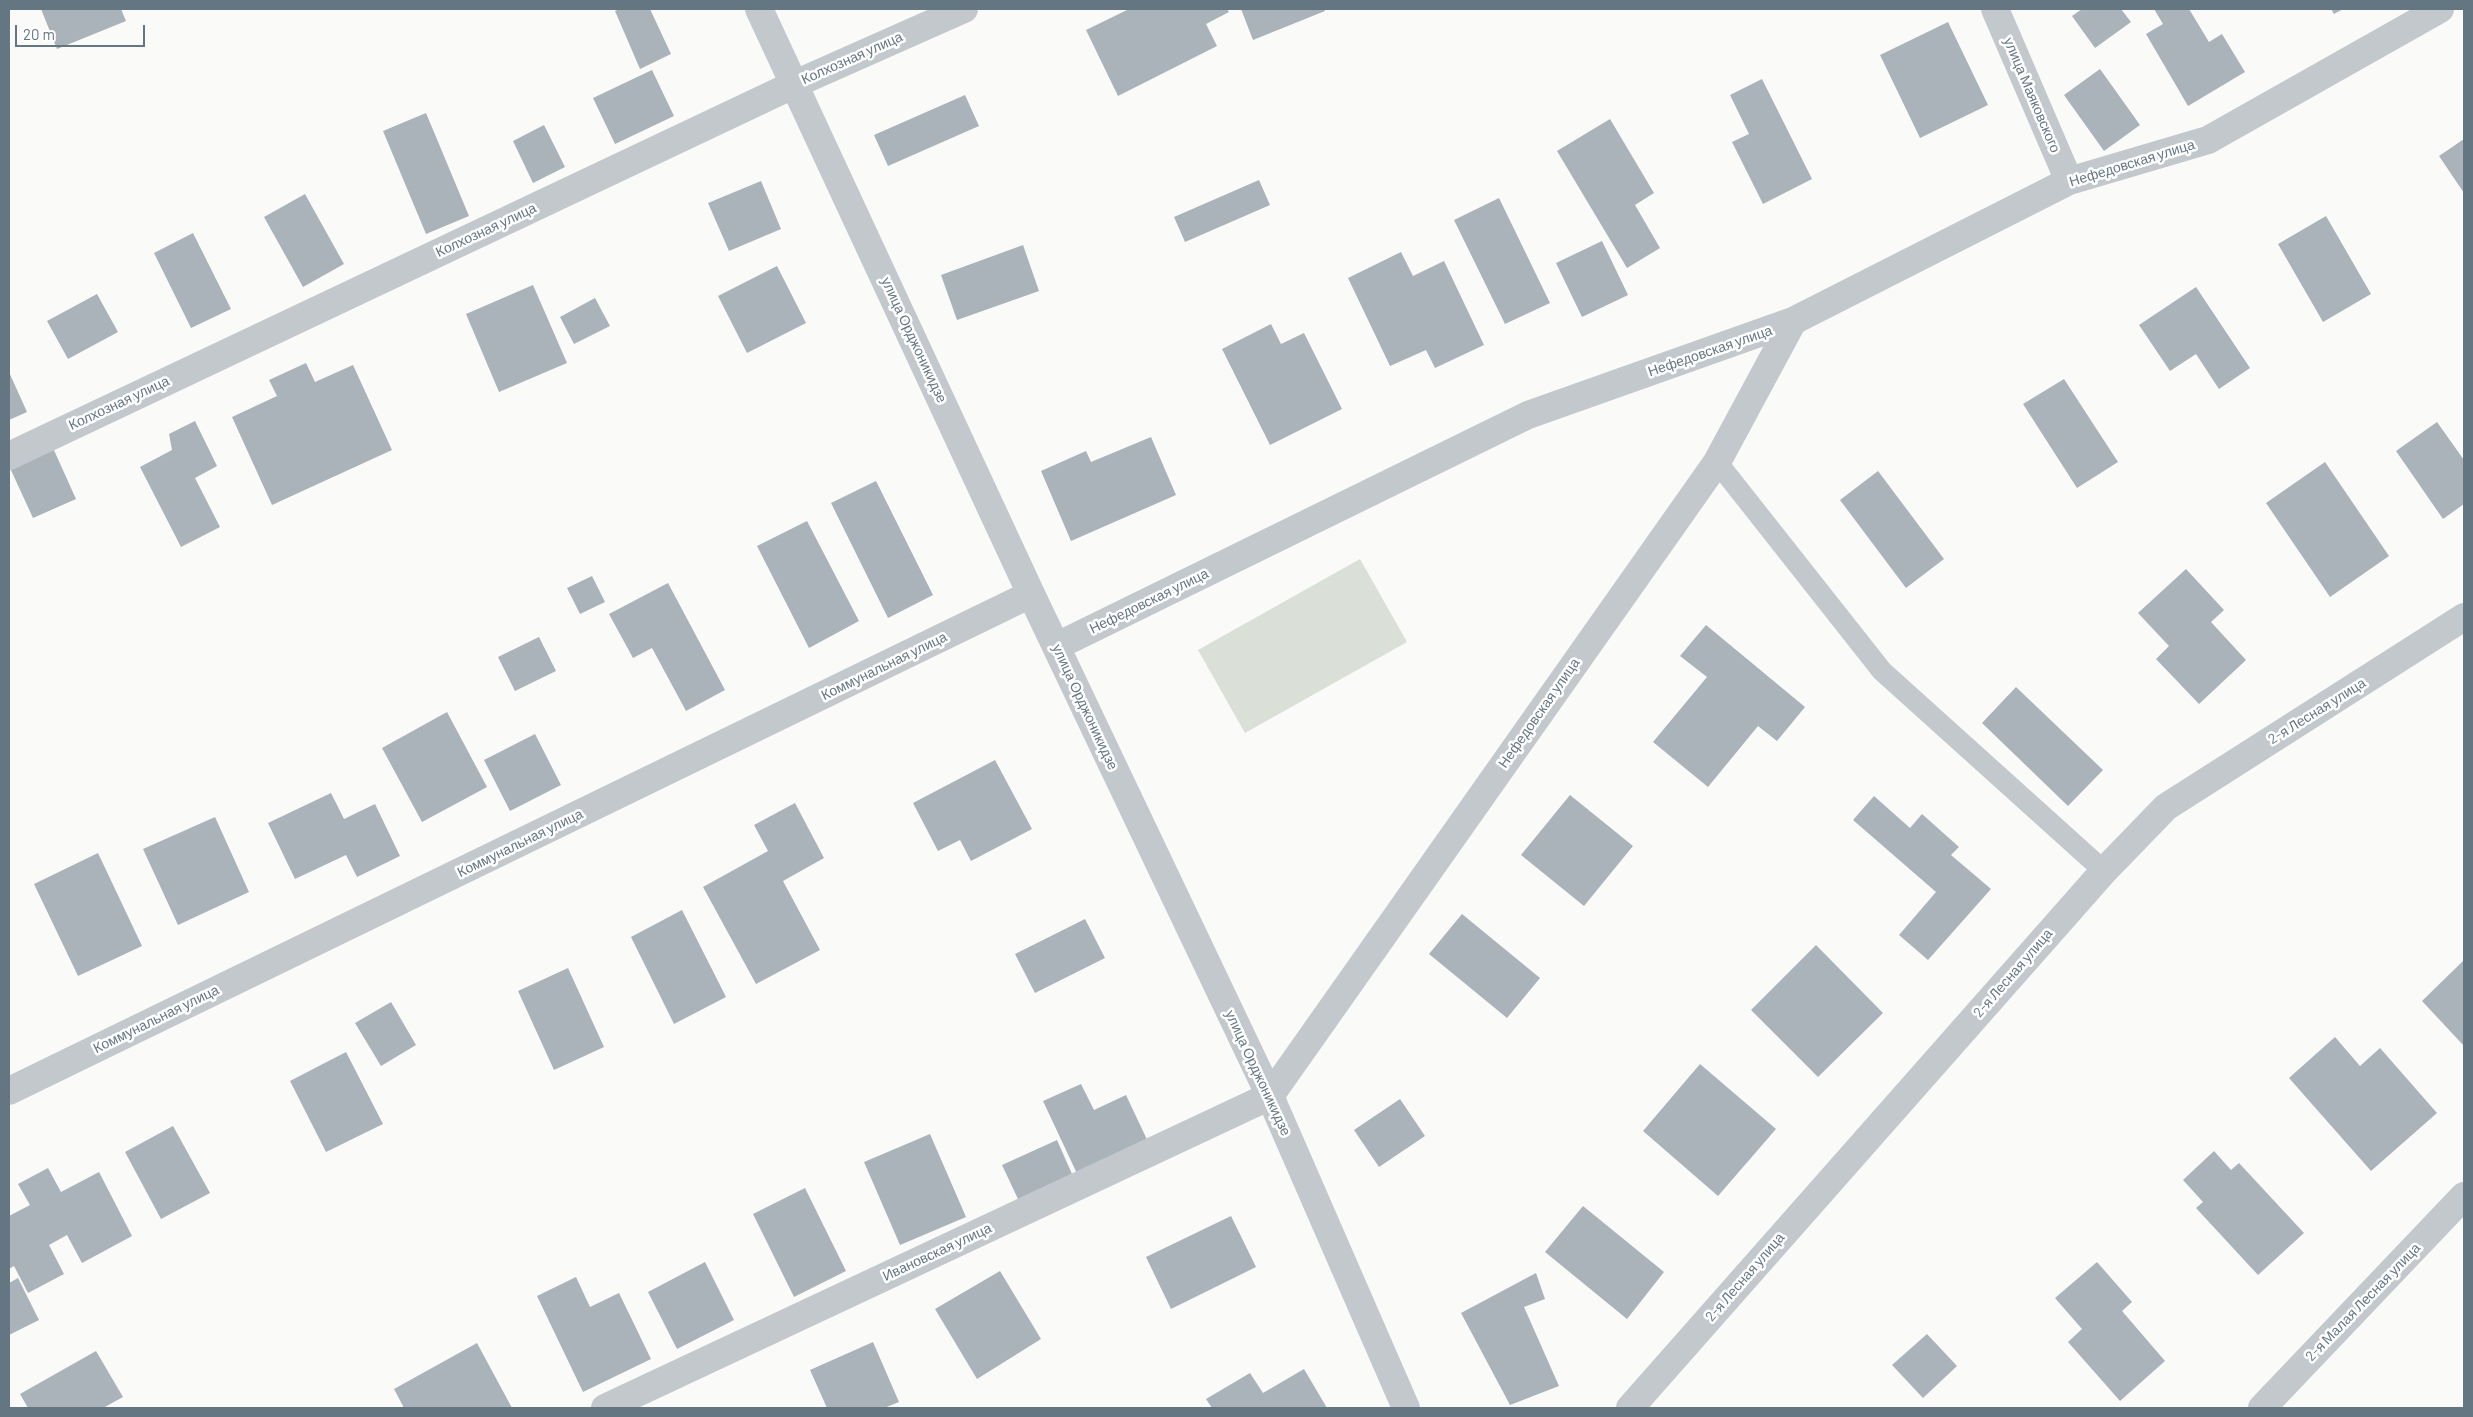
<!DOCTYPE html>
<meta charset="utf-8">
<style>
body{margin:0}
#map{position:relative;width:2473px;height:1417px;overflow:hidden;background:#fafaf8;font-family:Barlow,sans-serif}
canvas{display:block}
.frame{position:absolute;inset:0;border:10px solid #657683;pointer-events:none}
.scale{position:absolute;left:15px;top:25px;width:130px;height:22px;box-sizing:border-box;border:2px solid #657683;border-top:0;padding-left:6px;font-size:15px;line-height:18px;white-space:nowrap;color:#657683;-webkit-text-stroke:4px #fff;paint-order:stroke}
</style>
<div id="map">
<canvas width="2473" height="1417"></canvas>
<div class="frame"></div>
<div class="scale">20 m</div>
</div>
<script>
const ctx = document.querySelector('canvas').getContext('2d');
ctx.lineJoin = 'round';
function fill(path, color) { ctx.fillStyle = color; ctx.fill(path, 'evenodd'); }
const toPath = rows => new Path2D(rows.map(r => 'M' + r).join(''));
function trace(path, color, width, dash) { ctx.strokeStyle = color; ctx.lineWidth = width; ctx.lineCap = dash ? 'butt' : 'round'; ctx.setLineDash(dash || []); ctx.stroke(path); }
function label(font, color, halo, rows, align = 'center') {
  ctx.font = font + ' Barlow,sans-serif'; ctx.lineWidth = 5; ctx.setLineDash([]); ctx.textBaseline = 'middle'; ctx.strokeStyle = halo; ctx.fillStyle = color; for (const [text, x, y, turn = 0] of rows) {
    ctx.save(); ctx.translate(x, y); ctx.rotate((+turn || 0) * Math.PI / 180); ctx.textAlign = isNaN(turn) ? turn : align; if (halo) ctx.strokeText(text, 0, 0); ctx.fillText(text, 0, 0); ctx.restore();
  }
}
const green = toPath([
 [1360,559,1407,642,1245,733,1198,650]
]);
const building = toPath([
 [41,9,121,9,126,21,57,49],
 [619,9,650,9,671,54,640,69,615,11],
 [1129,9,1227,9,1229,12,1206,24,1217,46,1118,96,1086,30],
 [1241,9,1324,9,1325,11,1253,40],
 [2082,9,2121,9,2131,22,2095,48,2072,16],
 [2154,9,2189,9,2209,42,2222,34,2245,72,2188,106,2146,34,2163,24],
 [2331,9,2343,9,2334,14],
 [1948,22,1988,105,1920,138,1880,55],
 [2100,69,2140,125,2104,151,2064,95],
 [652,70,674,116,615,144,593,98],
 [1762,79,1812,179,1763,204,1732,142,1749,134,1730,95],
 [965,95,979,126,888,166,874,135],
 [426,113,469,216,426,234,383,131],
 [1610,119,1654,193,1635,205,1660,248,1627,268,1557,151],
 [544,125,565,167,533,183,513,141],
 [2464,139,2464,193,2439,156],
 [1259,180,1270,205,1185,242,1174,217],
 [761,181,781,229,729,251,708,203],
 [305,194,344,264,303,287,264,217],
 [1499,198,1550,303,1505,324,1454,220],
 [2326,216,2371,294,2323,322,2278,244],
 [193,233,231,309,191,328,154,253],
 [1602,241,1628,295,1582,317,1556,263],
 [1023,245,1039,291,957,320,941,275],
 [1401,252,1413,276,1444,261,1484,345,1435,368,1426,350,1390,366,1348,278],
 [777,266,806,323,747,353,718,296],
 [533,285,567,363,499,392,466,314],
 [2196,287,2250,368,2219,389,2196,354,2170,371,2139,325],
 [97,294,118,332,68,359,47,321],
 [595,298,610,326,574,344,560,317],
 [1271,324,1281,344,1304,333,1342,409,1270,445,1222,349],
 [306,363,315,382,353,365,392,450,272,505,232,417,277,396,269,380],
 [9,372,27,412,9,420],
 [2064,379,2118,462,2077,488,2023,404],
 [195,421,217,466,195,478,220,527,181,547,140,467,172,450,169,434],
 [2437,422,2464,460,2464,504,2443,519,2396,451],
 [1151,437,1176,495,1071,541,1041,471,1086,451,1091,462],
 [53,448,76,499,33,518,10,468],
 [2325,462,2389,556,2330,597,2266,503],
 [1878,471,1944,559,1906,588,1840,500],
 [876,481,933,595,888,618,831,503],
 [807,521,859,621,809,648,757,546],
 [2186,569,2224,610,2211,622,2246,660,2199,704,2156,659,2169,646,2138,613],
 [592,576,605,602,580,614,567,588],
 [668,583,725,690,686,711,652,648,633,658,609,614],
 [1706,625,1805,707,1777,741,1758,726,1708,787,1653,742,1707,677,1680,656],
 [539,637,556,671,515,691,498,657],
 [2016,687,2103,770,2068,806,1982,723],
 [447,712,487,787,422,822,382,748],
 [535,734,561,785,510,811,484,760],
 [995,760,1032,829,971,861,960,840,938,851,913,803],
 [331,793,344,819,375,804,400,856,357,877,346,855,295,879,268,823],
 [1570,795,1633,846,1584,906,1521,855],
 [1874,796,1910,828,1922,814,1959,847,1951,855,1991,889,1928,960,1899,935,1936,892,1853,820],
 [795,803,824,858,783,881,820,950,756,984,703,887,768,851,754,825],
 [215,817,249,892,178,925,143,849],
 [98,853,142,946,78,976,34,884],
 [682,910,726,997,674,1024,631,937],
 [1462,914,1540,978,1507,1018,1429,954],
 [1085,919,1105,958,1035,993,1015,954],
 [1816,945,1883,1013,1818,1077,1751,1010],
 [2463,961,2464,962,2464,1046,2422,1001],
 [568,968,604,1047,554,1070,518,991],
 [391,1002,416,1045,381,1066,355,1023],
 [2335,1037,2360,1066,2380,1048,2437,1113,2371,1171,2289,1078],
 [346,1052,383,1124,326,1152,290,1081],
 [1700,1064,1776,1129,1718,1196,1643,1131],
 [1081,1084,1094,1110,1126,1095,1150,1146,1080,1180,1043,1101],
 [1400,1099,1425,1136,1379,1167,1354,1130],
 [173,1126,210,1193,161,1219,125,1152],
 [930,1134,966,1217,900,1245,864,1162],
 [1057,1140,1072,1174,1018,1199,1002,1165],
 [2214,1151,2231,1170,2239,1163,2304,1233,2258,1275,2196,1208,2203,1202,2183,1180],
 [48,1168,61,1192,99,1172,132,1236,82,1263,67,1235,49,1245,64,1274,28,1293,14,1266,9,1269,9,1216,30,1205,18,1184],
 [805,1188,846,1271,794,1297,753,1214],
 [1583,1206,1664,1272,1627,1319,1545,1252],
 [1231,1216,1256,1267,1171,1309,1146,1257],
 [705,1262,734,1320,677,1349,648,1292],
 [2097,1262,2132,1302,2122,1311,2165,1361,2120,1401,2068,1342,2082,1329,2055,1298],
 [1000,1271,1041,1339,977,1379,935,1309],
 [1536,1273,1545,1299,1524,1307,1559,1386,1510,1405,1461,1313],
 [576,1277,590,1307,619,1293,651,1359,583,1392,537,1296],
 [18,1278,39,1320,9,1335,9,1283],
 [1927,1334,1957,1366,1923,1398,1892,1365],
 [873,1342,899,1402,884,1408,827,1408,810,1370],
 [477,1343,512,1408,404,1408,394,1389],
 [96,1351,123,1397,103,1408,28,1408,20,1394],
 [1304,1369,1327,1408,1212,1408,1206,1399,1250,1373,1263,1393]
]);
const lane = toPath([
 [1717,462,1882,671,2104,871]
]);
const street = toPath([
 [759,9,1031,594,1270,1096,1406,1408],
 [1995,9,2069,181],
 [9,456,795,84,964,9],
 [1057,646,1528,415,1793,321,2069,181,2208,140,2440,9],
 [9,1091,1031,594],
 [605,1408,1270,1096,1717,462,1793,321],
 [1630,1408,2104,871,2166,807,2464,617],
 [2262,1408,2464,1196]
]);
const streetNames = [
 ["Колхозная улица",852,58,-24],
 ["улица Маяковского",2032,95,67],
 ["Нефедовская улица",2132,163,-17],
 ["Колхозная улица",486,230,-25],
 ["улица Орджоникидзе",914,340,65],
 ["Нефедовская улица",1710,351,-19],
 ["Колхозная улица",119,403,-25],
 ["Нефедовская улица",1149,601,-26],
 ["Коммунальная улица",884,666,-26],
 ["улица Орджоникидзе",1085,707,65],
 ["2-я Лесная улица",2317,711,-32],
 ["Нефедовская улица",1539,713,-55],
 ["Коммунальная улица",520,843,-26],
 ["2-я Лесная улица",2013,973,-49],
 ["Коммунальная улица",156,1019,-26],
 ["улица Орджоникидзе",1258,1073,65],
 ["Ивановская улица",937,1252,-25],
 ["2-я Лесная улица",1745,1277,-49],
 ["2-я Малая Лесная улица",2363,1302,-46]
];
fill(green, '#dadfd7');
fill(building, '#aab3b9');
trace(lane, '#c3c8cc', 21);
trace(street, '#c3c8cc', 28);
label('14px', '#657683', '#fff', streetNames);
</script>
